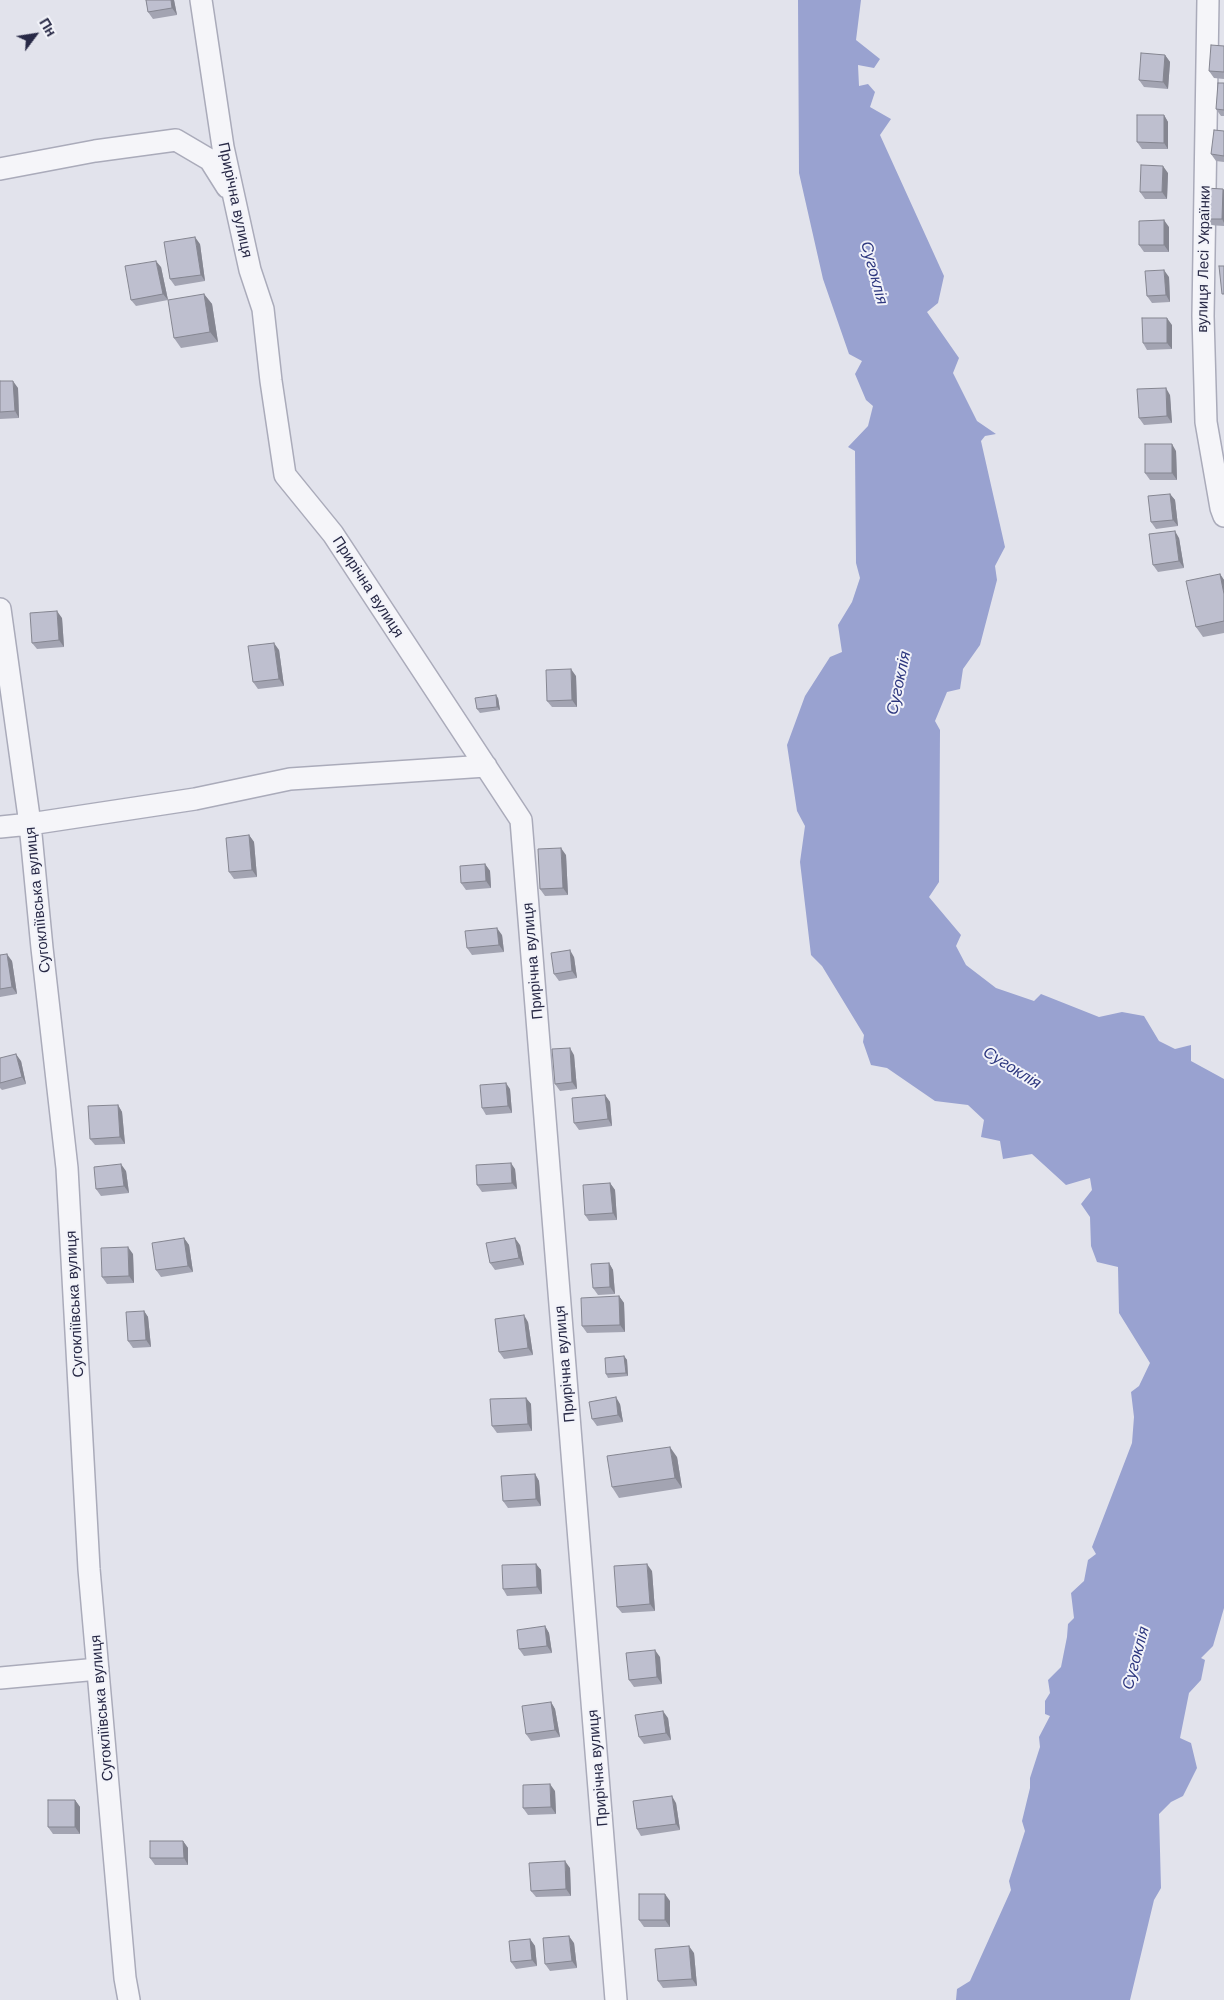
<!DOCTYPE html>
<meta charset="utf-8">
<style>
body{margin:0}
#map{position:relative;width:1224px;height:2000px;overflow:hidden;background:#e2e3ec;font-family:"Work Sans",sans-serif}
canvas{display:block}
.north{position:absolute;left:10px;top:10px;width:50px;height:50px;-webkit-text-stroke:4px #f2f3f9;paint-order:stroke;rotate:59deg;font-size:14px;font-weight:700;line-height:20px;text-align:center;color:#282946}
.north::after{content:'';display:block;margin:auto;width:18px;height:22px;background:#282946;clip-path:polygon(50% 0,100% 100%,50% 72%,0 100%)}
</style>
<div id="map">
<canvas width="1224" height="2000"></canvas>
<div class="north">Пн</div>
</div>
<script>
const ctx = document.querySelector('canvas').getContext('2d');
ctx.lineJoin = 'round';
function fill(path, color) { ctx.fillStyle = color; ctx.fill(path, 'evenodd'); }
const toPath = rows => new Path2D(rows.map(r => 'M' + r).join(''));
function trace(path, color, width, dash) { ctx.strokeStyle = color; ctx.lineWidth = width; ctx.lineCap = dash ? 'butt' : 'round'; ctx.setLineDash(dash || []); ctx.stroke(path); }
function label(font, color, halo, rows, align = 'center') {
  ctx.font = font + ' "Work Sans",sans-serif'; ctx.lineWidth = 4; ctx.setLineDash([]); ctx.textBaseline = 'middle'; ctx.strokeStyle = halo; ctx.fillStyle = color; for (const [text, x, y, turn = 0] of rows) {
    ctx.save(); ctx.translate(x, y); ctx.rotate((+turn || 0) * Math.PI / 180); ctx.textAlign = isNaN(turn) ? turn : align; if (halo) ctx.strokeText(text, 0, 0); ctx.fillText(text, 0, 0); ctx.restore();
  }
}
const water = toPath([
 [798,0,861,0,856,40,880,59,874,68,858,65,859,86,868,84,875,92,870,107,891,119,880,135,944,276,938,303,927,312,959,358,953,373,977,421,996,434,985,436,981,441,1005,547,995,566,997,580,980,645,963,669,960,689,947,692,935,721,940,730,939,882,929,897,961,935,956,946,966,965,996,988,1034,1001,1041,994,1099,1017,1122,1012,1144,1016,1159,1041,1175,1049,1191,1045,1191,1061,1224,1079,1224,1608,1213,1646,1201,1658,1205,1660,1201,1680,1189,1693,1180,1738,1191,1743,1197,1768,1183,1796,1171,1802,1159,1814,1161,1888,1154,1900,1130,2000,956,2000,957,1989,970,1981,1011,1890,1009,1881,1025,1831,1022,1821,1030,1788,1030,1778,1040,1747,1039,1737,1050,1716,1045,1714,1045,1701,1050,1693,1048,1680,1061,1667,1067,1637,1068,1624,1074,1618,1071,1593,1084,1581,1088,1560,1096,1554,1092,1547,1132,1443,1134,1417,1131,1392,1139,1386,1150,1363,1119,1313,1118,1267,1097,1262,1091,1246,1090,1217,1081,1204,1092,1190,1090,1178,1066,1185,1032,1154,1003,1159,1000,1141,981,1137,984,1120,968,1105,935,1101,887,1068,871,1065,863,1042,864,1035,822,966,811,955,800,862,805,826,797,811,787,745,805,696,830,657,842,652,838,625,852,602,860,578,856,563,855,451,848,447,868,426,873,406,866,400,855,374,862,361,849,354,823,279,799,173]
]);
const street = toPath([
 [201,0,223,147,250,270,263,309,271,381,285,475,333,534,521,820,616,2000],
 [1208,0,1203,316,1206,422,1221,508,1224,516],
 [0,169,95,151,176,140,210,160,227,187],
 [0,609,30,824,42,948,67,1168,89,1569,125,1978,129,2000],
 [0,827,30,824,195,799,290,779,486,766],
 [0,1678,98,1669]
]);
const wall = toPath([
 [146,0,174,0,177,15,153,19,148,12],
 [1224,46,1224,79,1214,78,1209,71],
 [1165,55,1170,62,1168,89,1144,87,1139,80],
 [1224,83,1224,116,1221,116,1216,109],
 [1164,115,1168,122,1168,149,1142,149,1137,142],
 [1224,131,1224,162,1216,161,1211,154],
 [1168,173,1167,199,1145,199,1140,192],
 [1224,190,1224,226,1208,225,1204,219],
 [1169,227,1169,252,1144,252,1139,245],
 [200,244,205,281,175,286,170,279],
 [161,267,168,300,136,306,131,300],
 [1169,277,1170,302,1152,303,1147,296],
 [204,294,212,304,218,342,181,348,174,338],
 [1172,325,1172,349,1147,350,1143,343],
 [0,381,18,388,19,418,0,419],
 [1170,395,1172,423,1144,425,1139,418],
 [1176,451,1177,480,1150,480,1145,473],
 [1170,494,1175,500,1178,526,1156,529,1151,522],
 [1179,538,1184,568,1158,572,1153,565],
 [1220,574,1224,580,1224,633,1203,637,1196,627],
 [62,618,64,647,37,649,32,643],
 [279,650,284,686,258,689,253,682],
 [576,676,577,707,552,707,547,701],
 [498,698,500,710,480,713,477,709],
 [249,835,254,842,257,877,234,879,229,872],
 [566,855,568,895,545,896,540,889],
 [485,864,490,871,491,888,466,890,461,883],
 [502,935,504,952,472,955,467,948],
 [0,955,12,961,17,994,0,997],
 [574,957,577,978,559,981,554,974],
 [574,1055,577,1089,560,1091,555,1084],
 [0,1058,21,1061,26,1084,2,1090,0,1088],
 [510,1089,512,1113,486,1115,482,1108],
 [605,1095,610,1102,612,1126,579,1130,574,1123],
 [118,1105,122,1112,125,1144,95,1145,90,1139],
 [515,1169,517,1189,482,1192,477,1185],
 [126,1171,129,1193,101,1196,96,1189],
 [610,1183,615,1190,617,1220,589,1221,585,1215],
 [184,1238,189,1245,193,1272,161,1277,156,1270],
 [520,1245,524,1265,495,1270,490,1263],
 [133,1254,134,1283,107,1284,102,1277],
 [609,1263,613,1270,615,1294,598,1295,593,1288],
 [619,1296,624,1303,625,1332,587,1333,582,1326],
 [144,1311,148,1317,151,1347,133,1348,128,1341],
 [528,1322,533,1355,504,1359,499,1352],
 [624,1356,627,1360,628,1376,608,1378,606,1374],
 [526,1398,531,1404,532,1431,497,1433,492,1426],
 [620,1404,623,1422,597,1426,592,1419],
 [677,1457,682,1488,619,1498,612,1487],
 [535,1474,539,1481,541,1506,508,1508,503,1501],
 [536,1564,541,1570,542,1594,507,1596,503,1589],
 [652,1571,655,1611,622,1613,617,1607],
 [545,1626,549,1633,552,1653,524,1656,519,1649],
 [660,1657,662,1684,634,1687,629,1680],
 [551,1702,555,1709,560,1737,531,1741,526,1734],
 [668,1718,671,1740,644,1744,639,1737],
 [555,1791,556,1814,528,1815,523,1808],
 [75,1800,80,1807,80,1834,53,1834,48,1827],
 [676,1803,680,1830,641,1836,637,1829],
 [183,1841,188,1848,188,1865,155,1865,150,1858],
 [570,1868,571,1896,536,1897,531,1891],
 [670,1901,670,1927,644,1927,639,1920],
 [530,1939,535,1946,537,1966,516,1969,511,1962],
 [574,1943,577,1968,550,1971,545,1964],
 [694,1953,697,1986,663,1988,658,1981]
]);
const shadedWall = toPath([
 [171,0,174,0,177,15,172,8],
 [1165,55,1170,62,1168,89,1163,82],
 [1164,115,1168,122,1168,149,1164,143],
 [1163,166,1168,173,1167,199,1162,192],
 [1223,189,1224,190,1224,223,1222,219],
 [1164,220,1169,227,1169,252,1164,245],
 [195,237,200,244,205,281,201,275],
 [156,261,161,267,168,300,163,294],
 [1164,270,1169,277,1170,302,1166,295],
 [204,294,212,304,218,342,210,332],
 [1167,318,1172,325,1172,349,1167,343],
 [13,381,18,388,19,418,15,411],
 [1166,388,1170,395,1172,423,1167,416],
 [1172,444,1176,451,1177,480,1172,473],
 [1170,494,1175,500,1178,526,1173,520],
 [1175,531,1179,538,1184,568,1179,561],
 [1220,574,1224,580,1224,594],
 [57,611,62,618,64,647,59,640],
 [274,643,279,650,284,686,279,679],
 [571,669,576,676,577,707,572,700],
 [496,695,498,698,500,710,497,707],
 [249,835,254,842,257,877,252,870],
 [561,848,566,855,568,895,563,888],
 [485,864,490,871,491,888,486,881],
 [497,928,502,935,504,952,499,945],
 [570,950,574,957,577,978,572,971],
 [7,954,12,961,17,994,12,987],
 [570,1048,574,1055,577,1089,572,1082],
 [16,1054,21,1061,26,1084,22,1077],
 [506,1083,510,1089,512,1113,508,1106],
 [605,1095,610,1102,612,1126,608,1119],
 [118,1105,122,1112,125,1144,120,1137],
 [511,1163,515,1169,517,1189,512,1183],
 [121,1164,126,1171,129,1193,124,1186],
 [610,1183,615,1190,617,1220,613,1213],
 [184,1238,189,1245,193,1272,188,1266],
 [515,1238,520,1245,524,1265,519,1258],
 [128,1247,133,1254,134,1283,129,1276],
 [609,1263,613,1270,615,1294,610,1287],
 [619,1296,624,1303,625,1332,620,1325],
 [144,1311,148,1317,151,1347,146,1340],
 [524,1315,528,1322,533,1355,528,1348],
 [624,1356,627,1360,628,1376,626,1373],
 [616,1397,620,1404,623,1422,618,1415],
 [526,1398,531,1404,532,1431,528,1424],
 [670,1447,677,1457,682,1488,675,1478],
 [535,1474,539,1481,541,1506,536,1499],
 [536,1564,541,1570,542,1594,537,1587],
 [647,1564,652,1571,655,1611,650,1604],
 [545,1626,549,1633,552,1653,547,1646],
 [655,1650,660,1657,662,1684,657,1677],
 [551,1702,555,1709,560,1737,555,1730],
 [663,1711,668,1718,671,1740,666,1733],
 [550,1784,555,1791,556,1814,551,1807],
 [672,1796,676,1803,680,1830,676,1824],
 [75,1800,80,1807,80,1834,75,1827],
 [183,1841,188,1848,188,1865,184,1858],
 [565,1861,570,1868,571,1896,566,1889],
 [665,1894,670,1901,670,1927,665,1920],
 [569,1936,574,1943,577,1968,572,1961],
 [530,1939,535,1946,537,1966,532,1960],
 [689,1946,694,1953,697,1986,692,1979]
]);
const building = toPath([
 [146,0,171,0,172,8,148,12,146,0],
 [1211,45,1224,46,1224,72,1209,71,1211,45],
 [1141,53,1165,55,1163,82,1139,80,1141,53],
 [1218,83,1224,83,1224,110,1216,109,1218,83],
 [1137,115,1164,115,1164,143,1137,142,1137,115],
 [1214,130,1224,131,1224,156,1211,154,1214,130],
 [1141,165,1163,166,1162,192,1140,192,1141,165],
 [1205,188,1223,189,1222,219,1204,219,1205,188],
 [1164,220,1164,245,1139,245,1139,221,1164,220],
 [195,237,201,275,170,279,164,242,195,237],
 [156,261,163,294,131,300,125,266,156,261],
 [1219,266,1224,266,1224,294,1222,294,1219,266],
 [1164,270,1166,295,1147,296,1145,271,1164,270],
 [204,294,210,332,174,338,168,300,204,294],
 [1142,318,1167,318,1167,343,1143,343,1142,318],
 [0,381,13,381,15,411,0,412,0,381],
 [1166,388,1167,416,1139,418,1137,389,1166,388],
 [1145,444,1172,444,1172,473,1145,473,1145,444],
 [1170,494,1173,520,1151,522,1148,496,1170,494],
 [1175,531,1179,561,1153,565,1149,534,1175,531],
 [1220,574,1224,594,1224,621,1196,627,1186,581,1220,574],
 [57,611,59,640,32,643,30,613,57,611],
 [274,643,279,679,253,682,248,646,274,643],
 [571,669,572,700,547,701,546,670,571,669],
 [496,695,497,707,477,709,475,698,496,695],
 [249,835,252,870,229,872,226,838,249,835],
 [561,848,563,888,540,889,538,849,561,848],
 [485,864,486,881,461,883,460,866,485,864],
 [497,928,499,945,467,948,465,931,497,928],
 [570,950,572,971,554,974,551,953,570,950],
 [7,954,12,987,0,989,0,955,7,954],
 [570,1048,572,1082,555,1084,552,1049,570,1048],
 [16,1054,22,1077,0,1083,0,1058,16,1054],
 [506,1083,508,1106,482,1108,480,1085,506,1083],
 [605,1095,608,1119,574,1123,572,1098,605,1095],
 [118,1105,120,1137,90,1139,88,1106,118,1105],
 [511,1163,512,1183,477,1185,476,1165,511,1163],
 [121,1164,124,1186,96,1189,94,1167,121,1164],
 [610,1183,613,1213,585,1215,583,1185,610,1183],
 [184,1238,188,1266,156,1270,152,1243,184,1238],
 [515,1238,519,1258,490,1263,486,1243,515,1238],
 [128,1247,129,1276,102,1277,101,1248,128,1247],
 [609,1263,610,1287,593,1288,591,1264,609,1263],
 [619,1296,620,1325,582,1326,581,1298,619,1296],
 [144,1311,146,1340,128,1341,126,1312,144,1311],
 [524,1315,528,1348,499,1352,495,1319,524,1315],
 [624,1356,626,1373,606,1374,605,1358,624,1356],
 [616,1397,618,1415,592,1419,589,1402,616,1397],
 [526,1398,528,1424,492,1426,490,1399,526,1398],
 [670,1447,675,1478,612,1487,607,1456,670,1447],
 [535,1474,536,1499,503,1501,501,1476,535,1474],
 [536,1564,537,1587,503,1589,502,1565,536,1564],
 [647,1564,650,1604,617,1607,614,1566,647,1564],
 [545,1626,547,1646,519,1649,517,1630,545,1626],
 [655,1650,657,1677,629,1680,626,1653,655,1650],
 [551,1702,555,1730,526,1734,522,1706,551,1702],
 [663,1711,666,1733,639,1737,635,1715,663,1711],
 [550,1784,551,1807,523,1808,523,1785,550,1784],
 [672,1796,676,1824,637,1829,633,1801,672,1796],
 [48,1800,75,1800,75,1827,48,1827,48,1800],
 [150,1841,183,1841,184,1858,150,1858,150,1841],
 [565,1861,566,1889,531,1891,529,1863,565,1861],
 [639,1894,665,1894,665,1920,639,1920,639,1894],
 [569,1936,572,1961,545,1964,543,1938,569,1936],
 [530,1939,532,1960,511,1962,509,1941,530,1939],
 [689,1946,692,1979,658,1981,655,1949,689,1946]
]);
const streetNames = [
 ["Прирічна вулиця",235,200,78],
 ["вулиця Лесі Українки",1204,259,-89],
 ["Прирічна вулиця",368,587,57],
 ["Сугокліївська вулиця",38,900,-96],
 ["Прирічна вулиця",533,961,-95],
 ["Сугокліївська вулиця",75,1304,-93],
 ["Прирічна вулиця",565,1364,-95],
 ["Сугокліївська вулиця",102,1708,-95],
 ["Прирічна вулиця",598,1768,-95]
];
const waterNames = [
 ["Сугоклія",874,273,75],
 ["Сугоклія",899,683,-78],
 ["Сугоклія",1012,1068,32],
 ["Сугоклія",1136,1658,-75]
];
fill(water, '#99a2d0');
trace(street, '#aaabba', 24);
trace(street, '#f5f5f9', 21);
fill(wall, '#a3a4b2');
fill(shadedWall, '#858691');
fill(building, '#bebfcf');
trace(building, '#858691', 1);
label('15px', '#282946', '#f2f3f9', streetNames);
label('italic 16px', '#2d377f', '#f2f3f9', waterNames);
</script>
